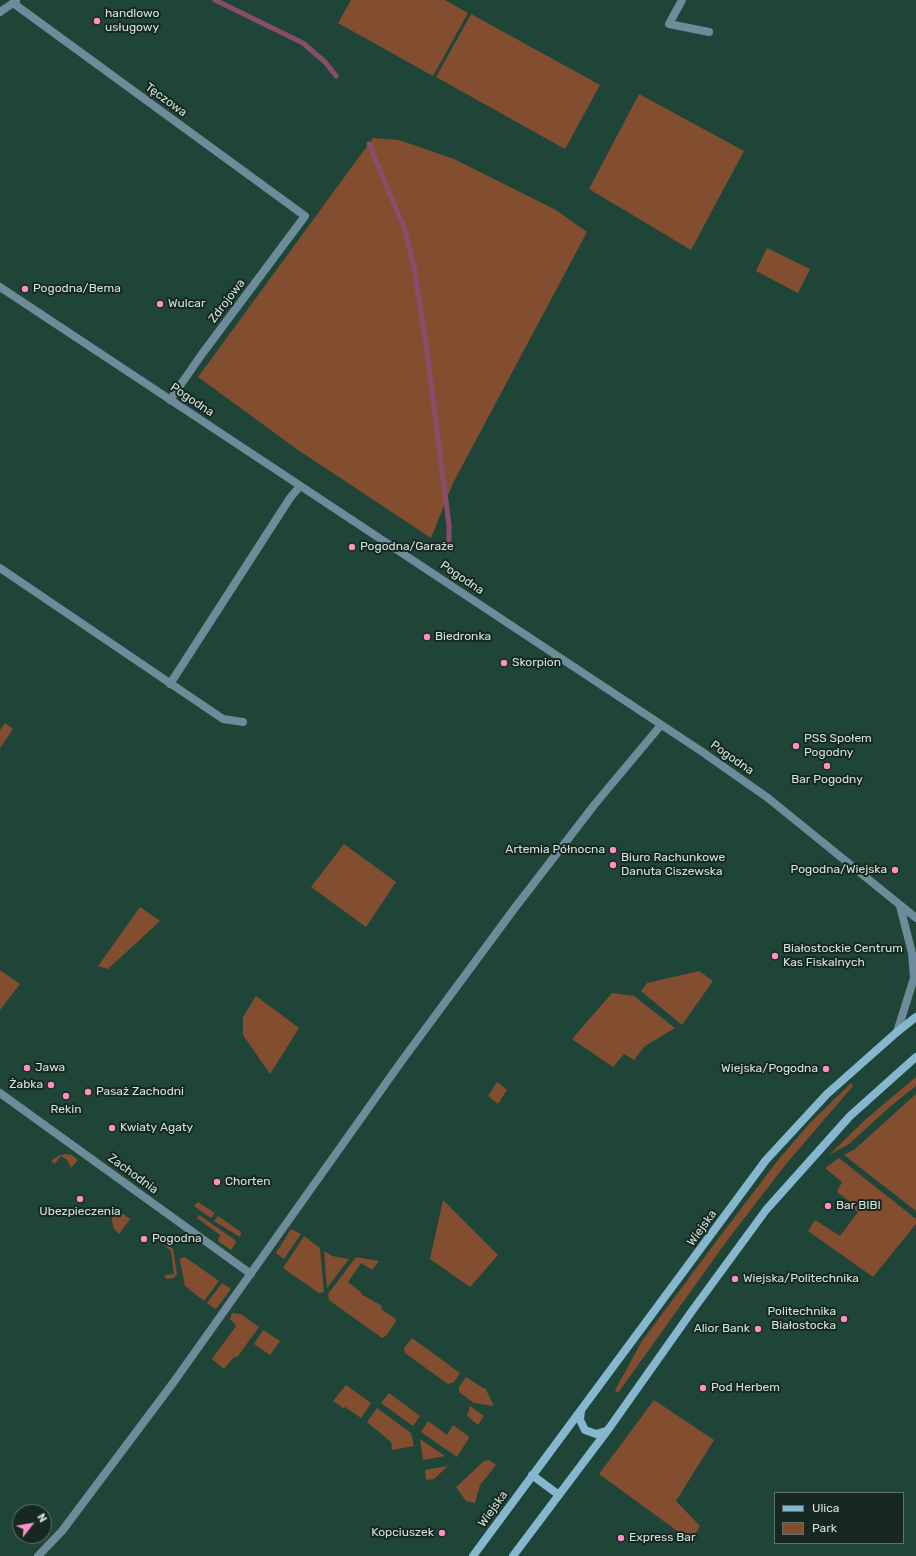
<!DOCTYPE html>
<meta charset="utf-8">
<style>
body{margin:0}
#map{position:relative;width:916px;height:1556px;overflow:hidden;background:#1e4538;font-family:Rubik,sans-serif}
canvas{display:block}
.legend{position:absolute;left:774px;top:1492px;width:130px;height:52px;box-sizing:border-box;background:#172721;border:1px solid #60726b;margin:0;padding:5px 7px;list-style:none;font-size:12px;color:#cee3da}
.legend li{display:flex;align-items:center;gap:8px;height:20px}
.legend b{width:20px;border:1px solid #60726b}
.north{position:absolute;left:12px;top:1504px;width:40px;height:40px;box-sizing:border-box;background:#172721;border:1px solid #60726b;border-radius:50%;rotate:59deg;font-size:11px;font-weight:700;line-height:16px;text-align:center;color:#cee3da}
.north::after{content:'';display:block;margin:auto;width:14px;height:18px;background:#fb8fc6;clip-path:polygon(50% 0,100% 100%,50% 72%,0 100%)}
</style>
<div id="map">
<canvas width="916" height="1556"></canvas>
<ul class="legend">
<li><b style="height:5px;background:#87b7ce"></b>Ulica</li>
<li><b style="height:11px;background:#834e30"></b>Park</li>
</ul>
<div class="north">N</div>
</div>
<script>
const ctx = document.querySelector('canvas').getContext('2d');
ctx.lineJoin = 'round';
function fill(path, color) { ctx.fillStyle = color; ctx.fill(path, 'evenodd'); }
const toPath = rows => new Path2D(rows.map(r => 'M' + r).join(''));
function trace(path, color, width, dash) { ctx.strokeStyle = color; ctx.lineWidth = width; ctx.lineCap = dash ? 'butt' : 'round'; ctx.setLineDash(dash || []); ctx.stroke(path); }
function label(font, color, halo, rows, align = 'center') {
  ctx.font = font + ' Rubik,sans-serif'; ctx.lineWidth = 4; ctx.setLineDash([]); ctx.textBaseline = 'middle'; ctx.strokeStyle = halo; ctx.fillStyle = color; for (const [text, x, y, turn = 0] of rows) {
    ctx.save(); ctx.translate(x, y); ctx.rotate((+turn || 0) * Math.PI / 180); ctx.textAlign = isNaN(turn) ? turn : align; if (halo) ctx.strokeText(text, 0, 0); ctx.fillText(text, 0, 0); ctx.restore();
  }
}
const green = toPath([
 [351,0,445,0,468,13,433,76,338,23],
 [471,14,600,85,565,149,436,77],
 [639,94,744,151,691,250,589,189],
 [373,138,399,140,454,159,556,210,587,232,453,483,431,538,298,450,198,377],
 [767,248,810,269,798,293,756,271],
 [5,723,13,729,0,748,0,730],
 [344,844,396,882,366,927,311,887],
 [140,907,160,921,108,969,98,966],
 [0,970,20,984,0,1010],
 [699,971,713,981,682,1025,641,991,647,983],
 [612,993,634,996,675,1028,645,1046,634,1060,624,1054,613,1067,572,1039],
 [256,996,299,1028,270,1074,243,1035,243,1017],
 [916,1077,916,1086,892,1105,849,1144,829,1155,866,1119],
 [497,1082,507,1090,498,1104,488,1096],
 [851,1083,853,1086,786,1164,726,1242,618,1393,615,1390,642,1341,715,1243,778,1160,810,1123],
 [916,1094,916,1211,844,1155,855,1149],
 [66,1154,72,1155,78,1160,71,1168,67,1160,61,1156,55,1164,51,1161,60,1155],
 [839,1158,916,1219,916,1224,873,1277,808,1231,815,1220,840,1236,858,1212,847,1204,849,1201,837,1192,842,1182,825,1168],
 [443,1200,498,1255,470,1287,430,1259],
 [198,1202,215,1213,211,1218,194,1206],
 [116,1209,130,1219,119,1234,114,1229,112,1221,112,1214],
 [199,1215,235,1240,236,1243,231,1250,218,1241,220,1235,197,1218],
 [218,1216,241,1232,240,1237,214,1221],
 [291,1229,301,1234,284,1259,276,1253],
 [304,1236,320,1248,324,1292,319,1293,283,1268],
 [167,1244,173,1249,177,1274,174,1278,166,1279,164,1275,174,1274,171,1251,165,1246],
 [324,1251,332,1256,349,1259,327,1288],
 [185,1257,219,1281,204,1301,185,1286,180,1261,181,1258],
 [356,1257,379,1261,372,1270,361,1263,348,1282,361,1292,361,1294,382,1306,381,1309,396,1319,396,1321,387,1335,382,1338,329,1300,328,1294],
 [222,1283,231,1289,216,1309,207,1303],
 [232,1313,241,1314,259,1327,238,1356,233,1358,224,1369,212,1359,236,1326,230,1319],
 [263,1330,280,1341,270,1355,254,1344],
 [412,1338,460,1373,454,1382,448,1384,405,1353,404,1348],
 [466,1377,483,1388,485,1388,494,1406,474,1403,459,1392,459,1387],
 [346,1385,371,1403,361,1418,345,1407,343,1408,333,1401],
 [389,1393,420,1416,413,1426,381,1403],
 [654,1400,714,1440,676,1501,700,1526,691,1541,599,1474],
 [470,1406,484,1416,478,1425,467,1416],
 [377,1408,411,1433,414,1446,392,1450,391,1442,367,1422],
 [428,1421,447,1435,453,1425,468,1436,469,1438,457,1457,421,1432],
 [420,1439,445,1456,423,1460],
 [489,1460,496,1465,480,1485,475,1503,466,1501,456,1487,484,1461],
 [448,1466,434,1479,426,1480,425,1470]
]);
const stream = toPath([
 [215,0,303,43,325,62,336,76],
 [369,144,405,230,414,267,427,351,449,525,449,550]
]);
const minor = toPath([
 [682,0,669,24,709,32],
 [13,3,305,216,202,354,170,400],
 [0,12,16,1],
 [0,568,223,719,243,722],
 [170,684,290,498,300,486],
 [0,1093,251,1274],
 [38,1556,62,1531,173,1383,401,1062,514,909,595,804,661,725]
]);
const tertiary = toPath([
 [0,287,701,751,768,798,916,918],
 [897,1032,914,978,912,953,900,906]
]);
const secondary = toPath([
 [581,1410,580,1420,585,1430,596,1434,606,1431],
 [532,1475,559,1495],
 [473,1556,766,1160,827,1094,897,1032,916,1017],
 [513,1556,610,1427,692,1311,766,1210,850,1116,916,1057]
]);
const markers = [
 [97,21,4,"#fb8fc6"],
 [25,289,4,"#fb8fc6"],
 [160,304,4,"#fb8fc6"],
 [352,547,4,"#fb8fc6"],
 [427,637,4,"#fb8fc6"],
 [504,663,4,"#fb8fc6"],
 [796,746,4,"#fb8fc6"],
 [827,766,4,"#fb8fc6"],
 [613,850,4,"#fb8fc6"],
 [613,865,4,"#fb8fc6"],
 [895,870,4,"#fb8fc6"],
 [775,956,4,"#fb8fc6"],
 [27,1068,4,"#fb8fc6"],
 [826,1069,4,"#fb8fc6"],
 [51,1085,4,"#fb8fc6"],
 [88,1092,4,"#fb8fc6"],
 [66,1096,4,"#fb8fc6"],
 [112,1128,4,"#fb8fc6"],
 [217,1182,4,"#fb8fc6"],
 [80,1199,4,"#fb8fc6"],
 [828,1206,4,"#fb8fc6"],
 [144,1239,4,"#fb8fc6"],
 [735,1279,4,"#fb8fc6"],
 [844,1319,4,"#fb8fc6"],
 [758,1329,4,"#fb8fc6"],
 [703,1388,4,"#fb8fc6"],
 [442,1533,4,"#fb8fc6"],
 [621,1538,4,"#fb8fc6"]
];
const poiNames = [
 ["handlowo",105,14],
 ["usługowy",105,28],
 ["Pogodna/Bema",33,289],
 ["Wulcar",168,304],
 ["Pogodna/Garaże",360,547],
 ["Biedronka",435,637],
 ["Skorpion",512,663],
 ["PSS Społem",804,739],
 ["Pogodny",804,753],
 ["Bar Pogodny",827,780,"center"],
 ["Artemia Północna",605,850,"right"],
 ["Biuro Rachunkowe",621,858],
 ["Danuta Ciszewska",621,872],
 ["Pogodna/Wiejska",887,870,"right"],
 ["Białostockie Centrum",783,949],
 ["Kas Fiskalnych",783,963],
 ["Jawa",35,1068],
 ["Wiejska/Pogodna",818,1069,"right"],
 ["Żabka",43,1085,"right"],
 ["Pasaż Zachodni",96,1092],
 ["Rekin",66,1110,"center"],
 ["Kwiaty Agaty",120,1128],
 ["Chorten",225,1182],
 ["Bar BIBI",836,1206],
 ["Ubezpieczenia",80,1212,"center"],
 ["Pogodna",152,1239],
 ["Wiejska/Politechnika",743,1279],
 ["Politechnika",836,1312,"right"],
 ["Białostocka",836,1326,"right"],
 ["Alior Bank",750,1329,"right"],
 ["Pod Herbem",711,1388],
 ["Kopciuszek",434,1533,"right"],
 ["Express Bar",629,1538]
];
const streetNames = [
 ["Tęczowa",166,100,36],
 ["Zdrojowa",227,301,-53],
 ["Pogodna",192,400,34],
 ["Pogodna",462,578,34],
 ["Pogodna",732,758,35],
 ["Zachodnia",133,1174,36],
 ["Wiejska",702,1228,-54],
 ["Wiejska",493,1509,-54]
];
fill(green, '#834e30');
trace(stream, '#894d6b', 5);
trace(minor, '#6d8b99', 8);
trace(tertiary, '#6d8b99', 8);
trace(secondary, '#87b7ce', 8);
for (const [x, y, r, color] of markers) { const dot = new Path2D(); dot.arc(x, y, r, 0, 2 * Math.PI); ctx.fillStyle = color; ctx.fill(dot); trace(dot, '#172721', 1.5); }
label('12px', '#cee3da', '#172721', poiNames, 'left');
label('12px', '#cee3da', '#172721', streetNames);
</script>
